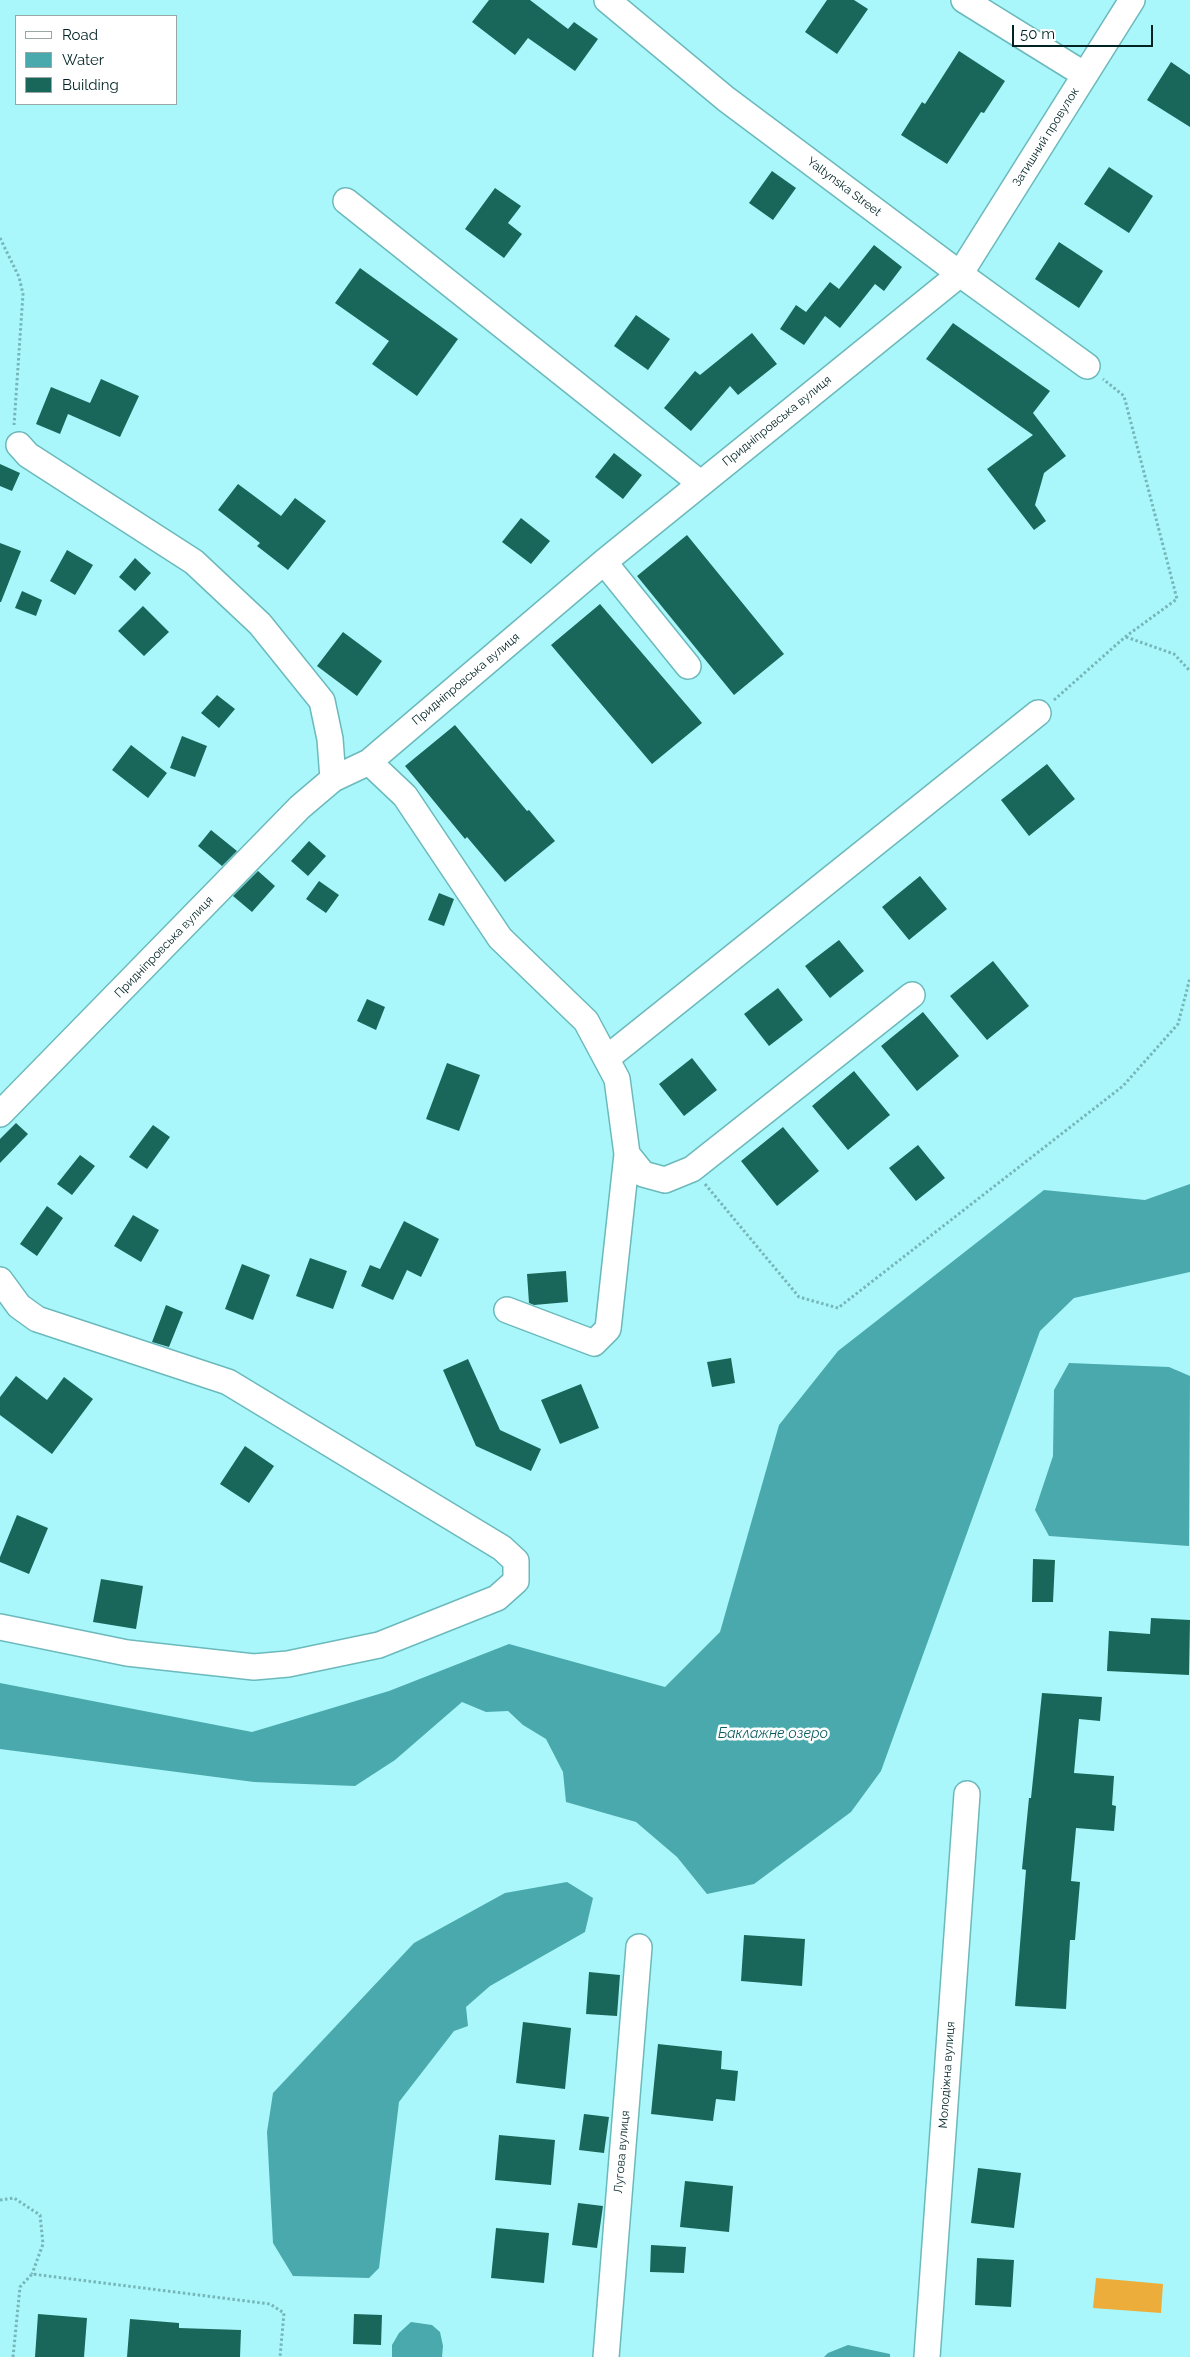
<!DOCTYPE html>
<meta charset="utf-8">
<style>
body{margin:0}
#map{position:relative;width:1190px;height:2357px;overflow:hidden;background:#a9f7fa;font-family:Raleway,sans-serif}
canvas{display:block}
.legend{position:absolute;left:15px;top:15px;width:162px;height:90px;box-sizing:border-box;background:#fff;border:1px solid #99a7a7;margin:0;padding:6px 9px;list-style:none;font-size:15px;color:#012324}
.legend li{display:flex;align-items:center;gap:10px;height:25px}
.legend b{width:25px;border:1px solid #99a7a7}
.scale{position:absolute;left:1012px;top:25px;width:141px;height:22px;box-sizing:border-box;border:2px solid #012324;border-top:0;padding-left:6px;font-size:15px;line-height:18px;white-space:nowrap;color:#012324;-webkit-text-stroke:4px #fff;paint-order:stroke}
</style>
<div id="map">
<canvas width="1190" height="2357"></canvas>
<ul class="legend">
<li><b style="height:6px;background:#fff"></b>Road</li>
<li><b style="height:14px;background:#49a9ac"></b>Water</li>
<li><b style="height:14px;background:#19675a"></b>Building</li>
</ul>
<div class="scale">50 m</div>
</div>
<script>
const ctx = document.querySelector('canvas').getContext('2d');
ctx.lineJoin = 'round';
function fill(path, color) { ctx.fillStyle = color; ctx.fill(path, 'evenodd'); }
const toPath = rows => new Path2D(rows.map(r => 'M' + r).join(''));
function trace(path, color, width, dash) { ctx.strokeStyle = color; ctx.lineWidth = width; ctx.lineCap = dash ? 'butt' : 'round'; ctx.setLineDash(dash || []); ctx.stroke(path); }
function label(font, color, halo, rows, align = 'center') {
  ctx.font = font + ' Raleway,sans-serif'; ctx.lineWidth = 5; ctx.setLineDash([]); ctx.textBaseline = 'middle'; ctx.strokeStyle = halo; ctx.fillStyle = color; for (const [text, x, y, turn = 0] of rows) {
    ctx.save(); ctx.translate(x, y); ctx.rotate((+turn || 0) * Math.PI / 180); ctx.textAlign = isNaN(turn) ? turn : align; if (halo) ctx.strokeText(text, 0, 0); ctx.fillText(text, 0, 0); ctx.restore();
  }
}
const green = toPath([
 [1096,2278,1163,2284,1161,2313,1093,2308]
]);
const water = toPath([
 [1190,1184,1190,1272,1074,1298,1040,1331,881,1771,851,1812,754,1884,707,1894,677,1857,636,1822,566,1802,563,1772,546,1739,523,1725,508,1711,486,1712,462,1702,395,1760,355,1786,254,1782,0,1749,0,1683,252,1732,389,1691,509,1644,665,1687,720,1632,779,1425,838,1351,1044,1190,1145,1200],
 [1069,1363,1169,1367,1190,1376,1189,1546,1049,1536,1035,1510,1053,1456,1054,1390],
 [567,1882,593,1898,585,1932,490,1986,466,2007,468,2026,454,2031,399,2102,379,2268,369,2278,293,2276,273,2243,267,2132,273,2093,414,1943,505,1893],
 [411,2322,432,2325,440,2332,443,2346,442,2357,392,2357,392,2345,399,2333],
 [848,2345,890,2354,890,2357,824,2357,828,2353]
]);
const building = toPath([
 [489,0,530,0,568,29,574,22,598,39,575,71,528,38,515,55,472,22],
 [827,0,854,0,868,9,837,54,805,32],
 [959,51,1005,81,984,113,981,112,947,164,901,135,922,102,925,104],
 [1171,62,1190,75,1190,127,1147,100],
 [1109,167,1153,196,1129,233,1084,204],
 [772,171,796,188,773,220,749,203],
 [495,188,521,206,508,223,522,234,504,258,465,229],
 [1059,242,1103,271,1079,308,1035,279],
 [874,245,902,267,884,291,875,284,840,328,825,316,804,345,780,329,796,305,806,312,830,282,839,289],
 [360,268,458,339,417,396,372,364,389,341,335,303],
 [636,315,670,339,648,370,614,346],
 [953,323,1050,391,1033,413,1066,456,1044,473,1035,505,1046,521,1034,530,987,469,1033,435,926,359],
 [752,333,777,364,738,395,730,386,691,431,664,408,695,371,700,375],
 [101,379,139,396,120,437,68,414,60,434,36,424,51,387,90,403],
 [614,453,642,475,623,499,595,477],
 [0,464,20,473,12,491,0,486],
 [238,484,281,516,295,498,326,521,288,570,257,546,260,543,218,510],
 [521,518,550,541,531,564,502,542],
 [687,535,784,654,734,695,637,576],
 [0,543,21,551,1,602,0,602],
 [67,550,93,565,75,595,50,581],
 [135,558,151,573,135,591,119,577],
 [22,591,42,600,36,616,15,608],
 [600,604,702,723,652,764,551,645],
 [143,606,169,632,144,656,118,631],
 [343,632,382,661,357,696,317,666],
 [217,695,235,709,219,728,201,713],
 [455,725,527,811,529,810,555,841,505,882,467,837,465,839,405,766],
 [182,736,207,746,195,777,170,768],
 [131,745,167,773,148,798,112,770],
 [1047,764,1075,799,1029,836,1001,800],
 [211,830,237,851,222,866,198,846],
 [309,841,326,856,308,876,291,861],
 [258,871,275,886,252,912,233,896],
 [920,876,947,909,909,940,882,907],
 [319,881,339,895,326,913,306,899],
 [439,893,454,899,444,926,428,920],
 [839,940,864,971,830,998,805,966],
 [993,961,1029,1006,987,1040,950,996],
 [778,988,803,1020,769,1046,744,1014],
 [367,999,385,1007,376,1030,357,1021],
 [923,1012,959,1056,917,1091,881,1046],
 [692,1058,717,1090,684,1116,659,1084],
 [447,1063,480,1075,459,1131,426,1119],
 [854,1071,890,1115,848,1150,812,1106],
 [16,1123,28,1134,0,1163,0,1139],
 [153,1125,170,1137,147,1169,129,1157],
 [783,1127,819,1171,777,1206,741,1161],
 [918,1145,945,1178,916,1201,889,1168],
 [80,1155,95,1166,72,1195,57,1184],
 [47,1206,63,1218,37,1256,20,1244],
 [133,1215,159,1230,141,1262,114,1246],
 [404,1221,439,1239,421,1277,407,1270,393,1300,361,1286,370,1265,380,1269],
 [310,1258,347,1271,333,1309,296,1296],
 [242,1264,270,1275,253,1320,225,1309],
 [566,1271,568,1302,534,1305,529,1303,527,1274],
 [166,1305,183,1312,169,1347,152,1342],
 [731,1358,735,1383,712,1387,707,1362],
 [468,1359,500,1430,541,1449,531,1471,476,1446,443,1370],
 [16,1376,47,1400,64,1377,93,1399,52,1454,0,1415,0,1397],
 [581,1384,599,1428,560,1444,541,1400],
 [245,1446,274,1466,249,1503,220,1484],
 [17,1515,48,1528,29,1574,0,1562,0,1557],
 [1033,1559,1055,1560,1053,1602,1032,1602],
 [101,1579,143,1586,136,1629,93,1622],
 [1151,1618,1190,1620,1189,1675,1107,1671,1109,1631,1150,1634],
 [1042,1693,1102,1697,1100,1721,1079,1719,1074,1773,1114,1776,1112,1805,1116,1806,1114,1831,1076,1828,1071,1881,1080,1882,1075,1940,1070,1940,1066,2009,1015,2006,1026,1870,1022,1869,1029,1798,1031,1798],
 [744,1935,805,1939,802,1986,741,1981],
 [589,1972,620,1975,617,2016,586,2014],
 [523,2022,571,2028,565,2089,516,2083],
 [658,2044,722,2051,721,2069,738,2071,735,2101,716,2099,713,2121,651,2114],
 [584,2114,609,2117,604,2153,579,2150],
 [499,2135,555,2140,551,2185,495,2180],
 [978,2168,1021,2173,1014,2228,971,2223],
 [685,2181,733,2186,729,2232,680,2227],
 [578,2203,603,2206,597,2248,572,2245],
 [496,2228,549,2233,544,2283,491,2278],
 [651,2245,686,2247,684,2273,650,2272],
 [977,2258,1014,2260,1011,2307,975,2305],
 [38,2314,87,2318,84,2357,35,2357],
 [354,2314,382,2315,381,2345,353,2344],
 [130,2319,179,2323,179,2328,241,2330,240,2357,127,2357]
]);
const path = toPath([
 [0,238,19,277,23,294,14,425],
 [1126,637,1174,654,1190,671],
 [1054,700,1125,637,1177,599,1124,396,1103,379],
 [705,1184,799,1297,838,1308,1123,1086,1178,1024,1190,978],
 [0,2200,14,2198,40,2215,43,2244,32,2274],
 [13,2357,20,2287,32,2274,270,2304,284,2313,280,2357]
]);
const minor = toPath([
 [607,0,726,99,960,274,1087,366],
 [964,0,1085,75],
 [346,201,700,483],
 [19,445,28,455,194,562,260,624,322,701,330,739,333,779],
 [604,562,688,666],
 [369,762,405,796,500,938,586,1021,617,1079,627,1154,643,1174,665,1180,692,1169,912,995],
 [607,1058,1038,713],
 [0,1114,300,807,333,779,369,762,604,562,960,274,1132,0],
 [0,1280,19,1306,37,1319,228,1382,502,1548,516,1561,516,1581,497,1598,379,1645,288,1664,254,1667,127,1653,0,1627],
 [507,1310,594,1343,608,1329,627,1154],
 [606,2357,639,1947],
 [927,2357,967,1794]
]);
const streetNames = [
 ["Затишний провулок",1046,137,-58],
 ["Yaltynska Street",844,187,37],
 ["Придніпровська вулиця",777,421,-39],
 ["Придніпровська вулиця",466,679,-40],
 ["Придніпровська вулиця",164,947,-46],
 ["Молодіжна вулиця",947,2075,-86],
 ["Лугова вулиця",622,2152,-85]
];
const waterNames = [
 ["Баклажне озеро",773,1734]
];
fill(green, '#ecad3a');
fill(water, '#49a9ac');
fill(building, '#19675a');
trace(minor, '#6cb9bc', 28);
trace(path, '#76b6b9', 3, [2.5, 2.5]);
trace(minor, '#fff', 25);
label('12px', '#012324', '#fff', streetNames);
label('italic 14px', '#095d60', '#fff', waterNames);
</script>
